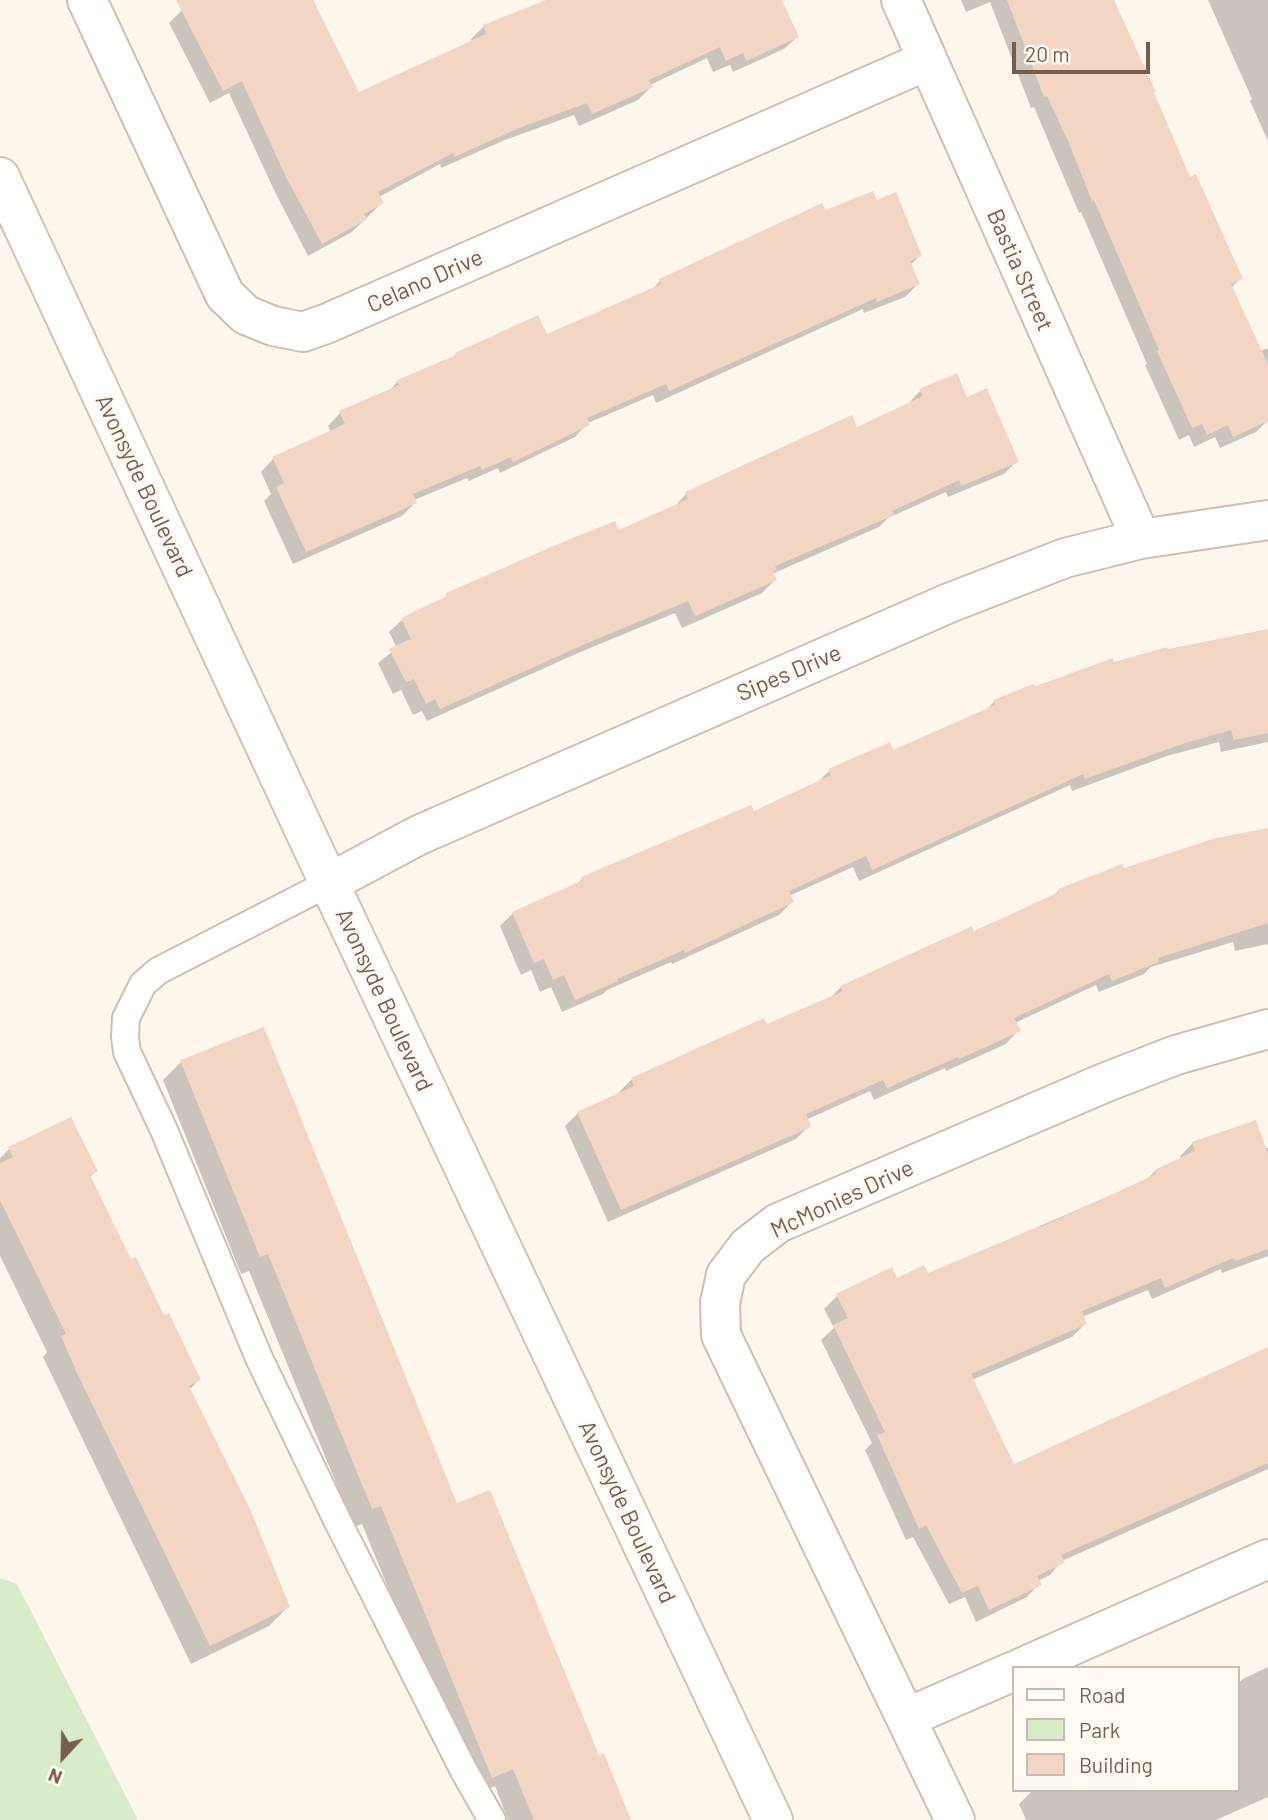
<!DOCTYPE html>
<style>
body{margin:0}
#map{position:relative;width:1268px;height:1820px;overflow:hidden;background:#fdf6ec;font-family:Barlow,sans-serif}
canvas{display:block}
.legend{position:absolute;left:1012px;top:1666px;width:228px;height:126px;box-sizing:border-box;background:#fffaf3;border:2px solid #cabbb1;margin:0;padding:9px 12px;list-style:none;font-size:21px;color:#7a5c4d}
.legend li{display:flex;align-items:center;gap:14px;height:35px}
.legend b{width:35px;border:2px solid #cabbb1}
.north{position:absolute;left:28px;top:1722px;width:70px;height:70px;-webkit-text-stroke:5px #fffaf3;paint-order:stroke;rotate:202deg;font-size:19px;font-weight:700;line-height:28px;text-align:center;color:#7a5c4d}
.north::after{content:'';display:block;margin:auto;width:24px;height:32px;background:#7a5c4d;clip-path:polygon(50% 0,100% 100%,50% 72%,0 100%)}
.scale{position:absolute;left:1012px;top:42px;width:138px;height:32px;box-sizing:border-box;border:4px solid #7a5c4d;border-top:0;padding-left:9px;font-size:21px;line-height:24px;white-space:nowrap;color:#7a5c4d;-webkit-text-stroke:5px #fffaf3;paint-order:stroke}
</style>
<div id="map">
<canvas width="1268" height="1820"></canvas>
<ul class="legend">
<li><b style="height:9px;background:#fff"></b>Road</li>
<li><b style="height:19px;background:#d8ecc9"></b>Park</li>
<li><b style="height:19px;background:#f3d5c3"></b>Building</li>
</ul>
<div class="north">N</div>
<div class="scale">20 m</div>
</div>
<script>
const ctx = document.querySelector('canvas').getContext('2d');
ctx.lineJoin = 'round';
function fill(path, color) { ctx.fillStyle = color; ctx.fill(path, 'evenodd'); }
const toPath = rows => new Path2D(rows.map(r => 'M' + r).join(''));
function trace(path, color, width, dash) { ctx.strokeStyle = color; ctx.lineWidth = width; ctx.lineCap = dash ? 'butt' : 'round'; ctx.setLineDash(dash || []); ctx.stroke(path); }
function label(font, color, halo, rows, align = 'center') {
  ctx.font = font + ' Barlow,sans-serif'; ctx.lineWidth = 6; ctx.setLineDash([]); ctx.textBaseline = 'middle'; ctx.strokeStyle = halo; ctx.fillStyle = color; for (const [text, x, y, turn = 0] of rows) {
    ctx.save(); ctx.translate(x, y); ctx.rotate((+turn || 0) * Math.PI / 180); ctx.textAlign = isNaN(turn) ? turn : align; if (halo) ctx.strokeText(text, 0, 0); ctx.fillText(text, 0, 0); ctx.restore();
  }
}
const green = toPath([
 [0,1578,17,1584,138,1820,0,1820]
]);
const shadow = toPath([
 [185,0,313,0,358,94,472,42,471,39,484,26,550,0,780,0,797,37,784,49,733,72,730,65,713,72,707,58,650,85,651,87,638,100,579,126,574,115,505,140,441,168,440,164,379,197,382,203,352,232,308,256,274,190,229,93,210,103,169,23,181,11,189,7],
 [961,0,1113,0,1189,179,1240,279,1231,288,1260,351,1268,348,1268,420,1256,432,1220,448,1215,437,1194,447,1189,435,1179,440,1145,365,1147,364,1081,212,1079,213,1034,107,1031,108,990,2,966,12],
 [1208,0,1268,0,1268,141,1250,101,1252,99],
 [876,203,920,256,910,265,918,284,905,297,864,313,863,309,656,403,653,395,588,423,575,437,500,473,498,468,469,481,467,478,414,500,415,503,402,516,293,564,264,501,271,494,261,472,273,459,331,432,328,426,340,413,388,392,398,381,451,359,456,354,546,336,651,290,660,281,824,213],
 [920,391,966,399,1017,461,1004,474,948,497,946,492,888,518,879,527,772,574,775,580,762,593,682,628,675,613,578,653,427,721,422,711,413,715,401,690,393,694,378,663,397,648,389,632,402,620,442,600,447,595,618,532,674,507,686,494,856,429,908,404],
 [1268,631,1268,742,1221,752,1219,742,1167,756,1072,791,1070,785,859,881,853,867,789,896,792,902,779,915,672,964,671,962,607,990,603,994,562,1012,551,987,540,992,531,970,521,975,500,926,513,913,576,885,582,879,753,813,817,783,829,771,892,752,984,712,994,702,1113,664],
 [1268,830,1268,944,1235,951,1233,942,1151,967,1144,974,1099,992,1096,985,1015,1023,1018,1031,1006,1044,946,1071,945,1068,874,1100,870,1091,806,1120,809,1126,796,1139,608,1222,565,1126,578,1113,620,1094,619,1092,632,1079,829,999,841,987,973,933,1052,897,1059,890],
 [181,1062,456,1505,598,1758,629,1820,508,1820,495,1786,473,1795,362,1524,354,1527,249,1271,241,1274,163,1080],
 [1193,1143,1268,1148,1268,1256,1222,1273,1221,1269,1152,1299,1148,1290,1082,1317,1085,1324,1072,1337,972,1380,1013,1466,1268,1350,1268,1469,1062,1561,1050,1575,1038,1581,1039,1584,1027,1597,976,1622,965,1597,949,1604,913,1537,906,1540,865,1450,872,1443,821,1340,834,1328,824,1309,837,1296,896,1280,927,1275,1146,1180,1155,1171,1181,1159,1180,1156],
 [9,1149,96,1171,90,1177,131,1262,199,1380,189,1390,288,1607,269,1626,191,1664,43,1357,47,1352,0,1256,0,1158],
 [1268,1667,1268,1797,1216,1820,1026,1820,1019,1804,1033,1790,1238,1790,1238,1684,1243,1679]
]);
const building = toPath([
 [176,0,313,0,359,92,486,34,483,25,546,0,782,0,799,37,746,61,743,53,726,61,720,47,649,80,653,87,592,114,587,103,519,128,454,157,453,153,378,192,384,203,364,214,367,219,322,244,286,177,242,81,223,91],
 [1007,0,1114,0,1156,92,1154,92,1190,177,1196,174,1243,279,1231,284,1268,364,1268,421,1233,437,1228,425,1207,435,1202,424,1192,428,1157,351,1159,350,1094,200,1092,201,1069,143,1047,96,1044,97],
 [873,191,877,200,896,192,922,256,910,261,920,284,877,302,876,298,669,391,666,384,587,418,590,425,513,462,511,457,482,470,480,466,413,494,417,503,306,552,276,487,284,483,272,457,345,424,339,411,399,385,397,380,456,355,455,353,538,315,547,334,661,284,659,279,822,203,825,210],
 [957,373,967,397,987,388,1019,462,961,486,959,480,892,511,894,515,775,566,777,570,773,572,777,580,695,616,688,601,592,641,440,709,435,699,426,704,414,679,406,682,389,649,411,639,401,618,447,596,446,593,558,544,615,521,619,530,688,499,685,492,852,415,857,427,923,396,919,389],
 [1268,629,1268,733,1234,740,1231,730,1182,744,1085,779,1083,774,872,870,866,856,789,891,794,902,685,953,684,950,617,979,618,981,575,1000,564,975,553,980,544,959,534,963,512,912,583,880,581,877,751,805,754,811,831,775,828,769,890,742,893,750,995,705,993,700,1033,684,1036,686,1113,658,1114,662,1167,647,1168,649],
 [1268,828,1268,923,1158,958,1159,962,1112,981,1109,974,1014,1018,1021,1031,959,1059,958,1057,887,1088,883,1080,806,1114,811,1127,621,1210,577,1112,634,1086,631,1078,764,1018,767,1024,843,991,840,986,972,926,974,931,1059,892,1058,889,1122,864,1124,868,1216,838],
 [264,1027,457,1503,490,1490,599,1755,604,1753,631,1820,534,1820,513,1769,492,1778,381,1506,372,1509,268,1254,260,1257,180,1060],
 [71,1117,98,1171,90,1175,131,1259,136,1257,164,1315,169,1313,201,1380,189,1386,251,1511,290,1607,210,1646,77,1373,61,1336,66,1334,0,1200,0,1163,13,1157,8,1147],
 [1256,1120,1268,1153,1268,1249,1235,1261,1233,1258,1165,1288,1161,1278,1082,1311,1087,1324,971,1374,1014,1464,1268,1347,1268,1463,1061,1555,1065,1563,1037,1576,1042,1585,989,1610,978,1586,962,1593,926,1525,919,1529,877,1435,885,1432,833,1325,848,1318,836,1294,892,1267,897,1278,924,1265,928,1273,1040,1226,1041,1227,1156,1174,1154,1170,1195,1151,1192,1142]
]);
const lane = toPath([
 [329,883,158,971,143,984,126,1018,125,1037,127,1052,163,1128,259,1358,337,1520,464,1771,492,1820]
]);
const street = toPath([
 [87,0,225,295,246,315,273,326,303,332,328,323,926,61],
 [901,0,1141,539],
 [329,883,419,835,949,603,1065,558,1141,539,1268,520],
 [1021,1668,1268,1559],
 [906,1718,1014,1671],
 [955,1820,721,1335,720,1303,726,1275,748,1246,778,1223,1104,1083,1176,1055,1268,1029]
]);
const secondary = toPath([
 [0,177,329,883,773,1820]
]);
const streetNames = [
 ["Bastia Street",1020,270,66],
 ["Celano Drive",425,281,-24],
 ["Avonsyde Boulevard",144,486,65],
 ["Sipes Drive",789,673,-23],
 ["Avonsyde Boulevard",384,1000,65],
 ["McMonies Drive",842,1199,-25],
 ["Avonsyde Boulevard",627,1512,65]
];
fill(green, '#d8ecc9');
fill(shadow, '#0003');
fill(building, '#f3d5c3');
trace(lane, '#d1beb0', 30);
trace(street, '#d1beb0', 42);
trace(secondary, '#d6c0b0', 42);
trace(lane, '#fff', 26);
trace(street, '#fff', 38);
trace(secondary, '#fff', 38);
label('23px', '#7a5c4d', '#fffaf3', streetNames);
</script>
